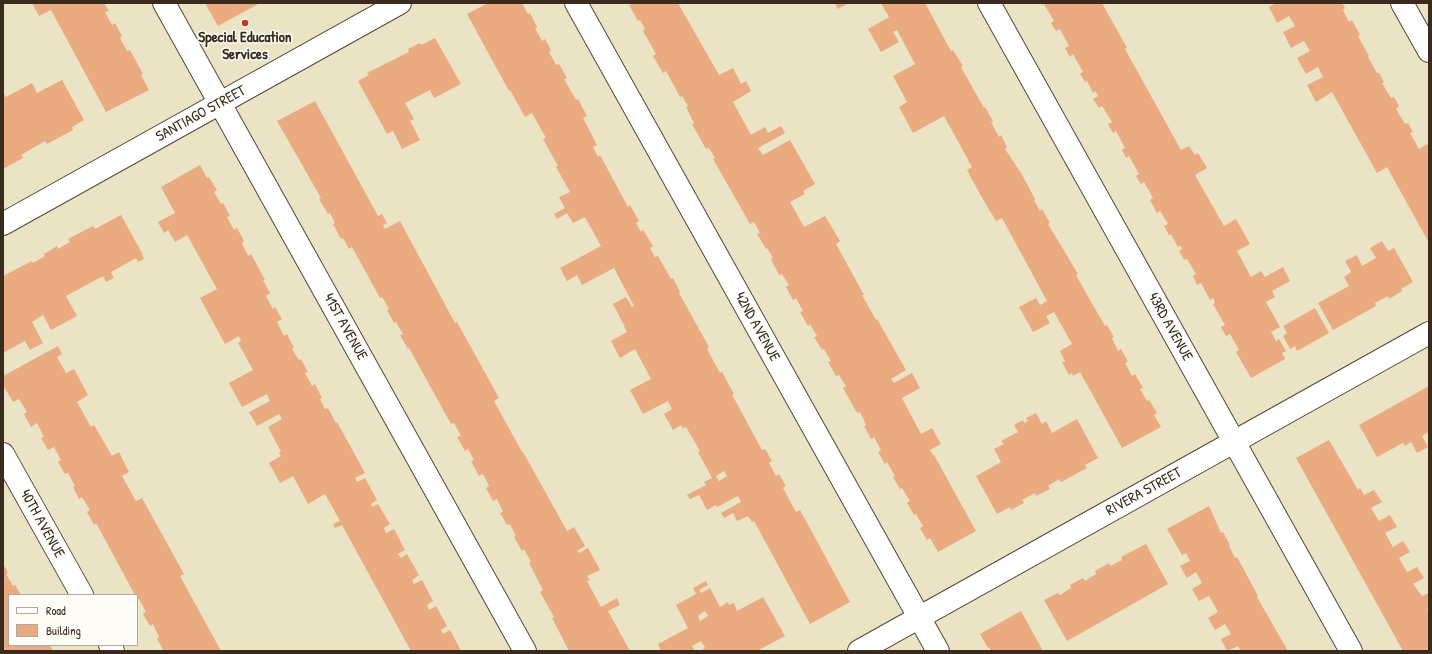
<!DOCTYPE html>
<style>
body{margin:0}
#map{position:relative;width:1432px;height:654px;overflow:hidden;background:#eae4c5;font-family:"Patrick Hand",sans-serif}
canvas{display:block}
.frame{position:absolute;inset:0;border:4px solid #3b2a1e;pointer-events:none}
.legend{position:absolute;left:8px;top:594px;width:130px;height:52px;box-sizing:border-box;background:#fdfcf7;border:1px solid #afa8a0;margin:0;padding:5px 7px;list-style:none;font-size:12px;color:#3b2a1e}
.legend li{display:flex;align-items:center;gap:8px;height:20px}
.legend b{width:20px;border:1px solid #afa8a0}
</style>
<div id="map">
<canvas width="1432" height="654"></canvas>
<div class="frame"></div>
<ul class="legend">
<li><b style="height:5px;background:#fff"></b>Road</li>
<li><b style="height:11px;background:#eaab80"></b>Building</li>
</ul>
</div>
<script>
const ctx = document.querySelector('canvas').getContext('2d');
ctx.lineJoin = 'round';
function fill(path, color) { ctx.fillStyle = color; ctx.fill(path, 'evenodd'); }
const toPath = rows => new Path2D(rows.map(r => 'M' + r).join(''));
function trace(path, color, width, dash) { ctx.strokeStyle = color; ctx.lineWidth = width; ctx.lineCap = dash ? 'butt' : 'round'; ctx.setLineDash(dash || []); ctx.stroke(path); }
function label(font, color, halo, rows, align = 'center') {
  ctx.font = font + ' "Patrick Hand",sans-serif'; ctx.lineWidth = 3; ctx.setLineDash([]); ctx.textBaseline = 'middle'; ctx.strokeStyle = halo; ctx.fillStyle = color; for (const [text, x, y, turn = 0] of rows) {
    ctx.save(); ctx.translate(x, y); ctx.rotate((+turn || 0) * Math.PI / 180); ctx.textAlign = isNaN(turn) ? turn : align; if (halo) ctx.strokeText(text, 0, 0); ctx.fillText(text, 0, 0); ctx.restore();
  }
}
const building = toPath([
 [32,3,104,3,109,11,105,12,112,25,115,23,122,36,120,38,127,51,130,50,143,74,141,75,149,90,106,112,51,10,39,16],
 [205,3,260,3,218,26],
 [488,3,522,3,528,14,530,13,537,27,535,28,542,41,545,39,551,50,549,52,556,65,559,64,567,78,564,79,576,100,578,99,587,116,583,118,597,145,593,147,598,157,600,155,628,207,630,205,639,221,636,223,641,232,643,230,653,246,650,248,655,257,658,256,671,279,673,278,680,292,679,293,709,347,707,349,720,373,722,372,734,394,732,395,735,400,762,450,765,449,772,461,769,463,776,476,779,474,786,486,783,488,796,512,800,510,850,602,810,624,754,521,752,522,748,516,737,521,733,513,724,518,721,513,741,502,738,496,717,507,716,505,707,510,699,495,690,499,687,495,706,485,704,482,712,478,698,452,700,451,686,427,683,428,681,425,673,430,664,414,672,409,668,401,643,414,630,390,651,379,635,349,620,358,611,341,627,332,624,327,625,327,613,304,626,297,632,307,634,306,614,268,582,285,577,275,567,281,560,268,601,246,585,217,573,223,567,213,557,219,554,214,565,208,559,197,570,192,556,167,558,166,543,139,546,138,532,113,525,117,510,90,509,91,467,14],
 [724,471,727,476,719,481,716,476],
 [631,3,678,3,719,75,733,68,741,84,746,81,751,91,733,102,751,135,765,127,768,133,781,126,785,133,758,148,763,155,790,140,815,184,803,191,805,194,790,202,804,227,825,216,840,241,836,244,864,295,862,295,876,320,877,319,906,370,891,379,894,383,912,373,920,388,902,398,921,434,932,428,941,444,930,450,933,455,934,455,976,531,938,552,930,538,927,540,920,528,923,526,916,514,914,515,907,503,910,501,902,488,900,489,893,477,895,476,887,462,885,464,878,452,881,450,874,437,871,439,864,426,866,425,860,412,857,413,843,388,846,386,839,375,836,376,828,362,831,361,824,349,822,350,814,337,817,336,810,324,808,326,800,312,803,311,796,298,793,300,786,287,789,285,782,274,779,275,771,259,773,258,767,248,766,249,757,234,760,233,754,222,750,224,713,159,715,158,709,148,706,149,692,124,694,123,686,107,688,106,682,96,680,97,666,71,663,73,653,56,656,54,643,31,645,29,640,20,638,21,629,5,632,4],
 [835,3,849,3,838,9],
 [881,3,925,3,951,51,953,50,963,66,961,67,984,108,985,107,993,121,991,122,999,137,1001,135,1007,147,1005,149,1021,173,1035,199,1034,200,1040,211,1042,209,1050,223,1048,224,1078,274,1076,275,1090,300,1105,326,1107,325,1114,337,1112,338,1118,351,1121,349,1128,362,1125,363,1132,376,1135,374,1143,388,1140,389,1147,401,1149,400,1157,413,1154,415,1161,427,1122,448,1080,372,1073,376,1072,373,1069,375,1062,362,1065,361,1060,351,1072,344,1054,312,1046,316,1050,323,1033,332,1019,307,1036,298,1040,305,1047,301,1002,218,996,221,981,196,967,170,972,167,944,116,913,133,899,107,907,102,893,76,915,64,897,30,893,32,899,42,881,52,868,29,889,17],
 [1041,3,1102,3,1127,48,1125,49,1181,150,1189,146,1195,155,1198,153,1207,168,1195,175,1224,226,1236,219,1250,244,1237,251,1251,277,1261,271,1265,277,1283,267,1290,281,1272,291,1275,297,1266,302,1280,327,1271,332,1276,341,1279,339,1286,351,1282,353,1285,359,1251,378,1236,352,1239,350,1230,334,1226,336,1221,327,1225,325,1213,304,1215,303,1213,298,1210,300,1201,283,1197,285,1193,276,1196,274,1187,259,1184,260,1179,251,1182,249,1180,245,1178,247,1171,234,1169,235,1164,226,1168,224,1160,211,1157,213,1150,200,1153,198,1144,182,1141,184,1136,176,1139,174,1129,156,1126,158,1122,150,1125,148,1116,131,1113,133,1108,124,1112,122,1102,106,1099,108,1093,99,1098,96,1095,91,1093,93,1087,81,1085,82,1080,74,1083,72,1073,54,1070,57,1065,48,1069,46,1060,29,1056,31,1051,23,1054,21,1044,4,1042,5],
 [1276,3,1342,3,1345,8,1343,10,1349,22,1352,20,1360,35,1358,36,1369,56,1368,57,1377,73,1379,73,1384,82,1382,83,1391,98,1394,97,1399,106,1396,109,1405,124,1408,123,1413,132,1410,133,1419,149,1427,144,1429,147,1429,243,1387,167,1377,173,1332,92,1316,102,1307,85,1323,77,1318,67,1306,74,1297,58,1310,51,1304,41,1291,48,1283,32,1295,26,1289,16,1277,23,1269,7],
 [435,38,461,84,434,98,430,90,405,103,414,119,410,121,420,140,402,149,393,131,387,134,358,81,369,75,367,73,409,52,408,49,420,43,421,45],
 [62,80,84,120,72,127,73,130,47,144,45,141,21,155,23,158,3,169,3,92,6,97,32,83,37,93],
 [315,101,378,216,382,214,387,223,383,225,385,229,400,221,455,323,457,322,499,398,494,401,522,452,523,452,567,531,574,527,585,546,577,551,579,553,588,548,600,570,587,576,590,580,587,581,601,607,617,598,620,605,608,611,630,651,569,651,552,618,554,617,540,592,543,590,529,563,531,562,524,549,522,551,514,537,516,536,510,524,507,525,500,513,503,512,497,499,493,501,486,488,489,486,483,474,479,476,471,461,474,460,468,449,465,451,457,437,461,436,454,423,451,424,409,348,408,349,400,335,403,334,396,322,394,323,387,310,389,309,382,297,380,298,352,247,349,249,343,238,341,239,333,224,335,223,330,213,328,214,319,199,321,198,277,121],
 [200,165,207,178,209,177,217,190,214,192,221,204,223,203,230,216,227,217,234,230,237,228,244,241,242,243,248,256,251,254,265,280,263,280,270,293,266,296,273,309,275,307,282,319,277,322,284,336,287,334,294,348,292,349,299,360,301,359,308,372,305,373,312,386,315,384,322,398,320,399,325,409,328,408,336,423,337,422,365,473,355,478,357,482,365,478,377,500,371,504,372,507,378,504,390,524,384,528,386,533,394,529,405,550,398,554,401,558,407,554,419,575,412,580,414,584,422,580,433,601,427,605,429,610,436,606,447,626,441,630,443,634,450,630,461,651,411,651,342,525,335,528,333,524,340,521,325,494,308,504,293,476,280,483,269,463,281,456,279,453,281,452,268,427,282,419,279,414,257,426,249,412,270,401,267,394,242,407,229,383,253,370,238,343,241,341,239,336,225,344,200,298,217,289,187,235,175,242,168,230,164,233,158,222,175,213,161,187],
 [121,215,143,255,142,255,144,259,138,262,136,258,111,272,114,278,106,282,103,276,66,296,77,316,51,330,43,315,32,322,43,343,30,350,25,341,3,353,3,276,32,261,33,263,45,256,44,254,57,246,58,249,70,242,68,239,93,226,95,229],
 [1382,241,1388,251,1394,248,1413,282,1401,289,1402,291,1389,299,1388,296,1375,303,1376,306,1333,330,1318,303,1349,286,1344,277,1351,272,1345,261,1357,255,1362,266,1376,258,1370,248],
 [1315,308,1329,333,1297,351,1295,346,1290,349,1283,336,1287,333,1283,326],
 [58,346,62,354,57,357,66,373,74,369,88,395,77,402,91,427,94,425,112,456,119,452,129,472,122,476,136,501,142,498,184,574,180,576,221,651,168,651,167,649,164,651,157,639,159,637,153,624,150,626,143,614,146,612,139,599,137,600,137,595,135,595,96,523,94,525,87,512,90,510,82,497,79,499,73,487,75,486,68,473,65,474,58,462,61,460,54,447,48,450,41,438,44,437,37,423,31,427,24,414,27,412,19,399,13,402,3,385,3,376],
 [1429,386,1429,432,1422,436,1428,447,1417,453,1411,442,1405,446,1403,443,1377,457,1359,425],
 [1036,413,1042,424,1046,421,1052,433,1077,419,1098,458,1085,465,1087,468,1061,482,1059,479,1048,486,1050,489,1036,496,1035,493,1022,500,1024,503,1011,510,1010,507,997,514,976,476,1001,462,994,449,1004,444,1001,441,1018,432,1014,425,1023,420,1024,423,1028,421,1026,418],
 [1329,440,1358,490,1360,488,1364,495,1374,490,1382,502,1371,508,1379,521,1390,515,1397,527,1385,533,1393,547,1403,541,1410,552,1399,558,1407,572,1417,567,1424,578,1413,584,1422,596,1429,593,1429,608,1427,609,1429,612,1429,651,1403,651,1296,458],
 [1209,506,1221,533,1223,532,1230,545,1229,546,1235,558,1237,557,1258,596,1257,597,1288,651,1241,651,1238,646,1227,651,1221,639,1231,634,1225,624,1215,630,1208,618,1218,612,1213,603,1209,596,1199,601,1192,589,1202,583,1196,572,1187,578,1180,566,1190,561,1186,553,1182,555,1167,529],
 [1146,544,1168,584,1067,641,1044,600,1058,593,1060,595,1071,588,1070,585,1083,578,1085,581,1096,574,1095,571,1109,563,1110,566,1122,560,1121,557],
 [3,563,8,573,6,574,13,586,15,585,21,595,9,595,9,645,50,645,53,651,3,651],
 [706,581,708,585,699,590,701,593,710,588,720,607,728,602,729,605,734,603,737,611,763,597,785,636,757,651,700,651,705,648,701,641,692,646,695,651,661,651,658,644,688,628,676,605,696,594,693,588],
 [705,611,708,616,700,621,698,616],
 [1021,611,1043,651,991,651,989,647,988,648,980,634]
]);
const street = toPath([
 [164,3,525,651],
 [576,3,938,651],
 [989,3,1351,651],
 [1402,3,1429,51],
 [3,224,400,3],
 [3,454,82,595],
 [110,645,113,651],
 [859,651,1429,333]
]);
const markers = [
 [245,23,4,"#c8321e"]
];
const poiNames = [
 ["Special Education",245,38],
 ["Services",245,55]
];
const streetNames = [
 ["SANTIAGO STREET",201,114,-29],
 ["41ST AVENUE",345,327,61],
 ["42ND AVENUE",757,327,61],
 ["43RD AVENUE",1170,327,61],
 ["RIVERA STREET",1144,492,-29],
 ["40TH AVENUE",42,524,61]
];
fill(building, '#eaab80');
trace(street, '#554637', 24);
trace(street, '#fff', 22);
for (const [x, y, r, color] of markers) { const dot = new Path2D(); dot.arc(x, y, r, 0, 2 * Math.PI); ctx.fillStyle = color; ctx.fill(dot); trace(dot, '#fdfcf7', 1.5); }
label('bold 15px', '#3b2a1e', '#fdfcf7', poiNames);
label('15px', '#3b2a1e', '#fdfcf7', streetNames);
</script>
